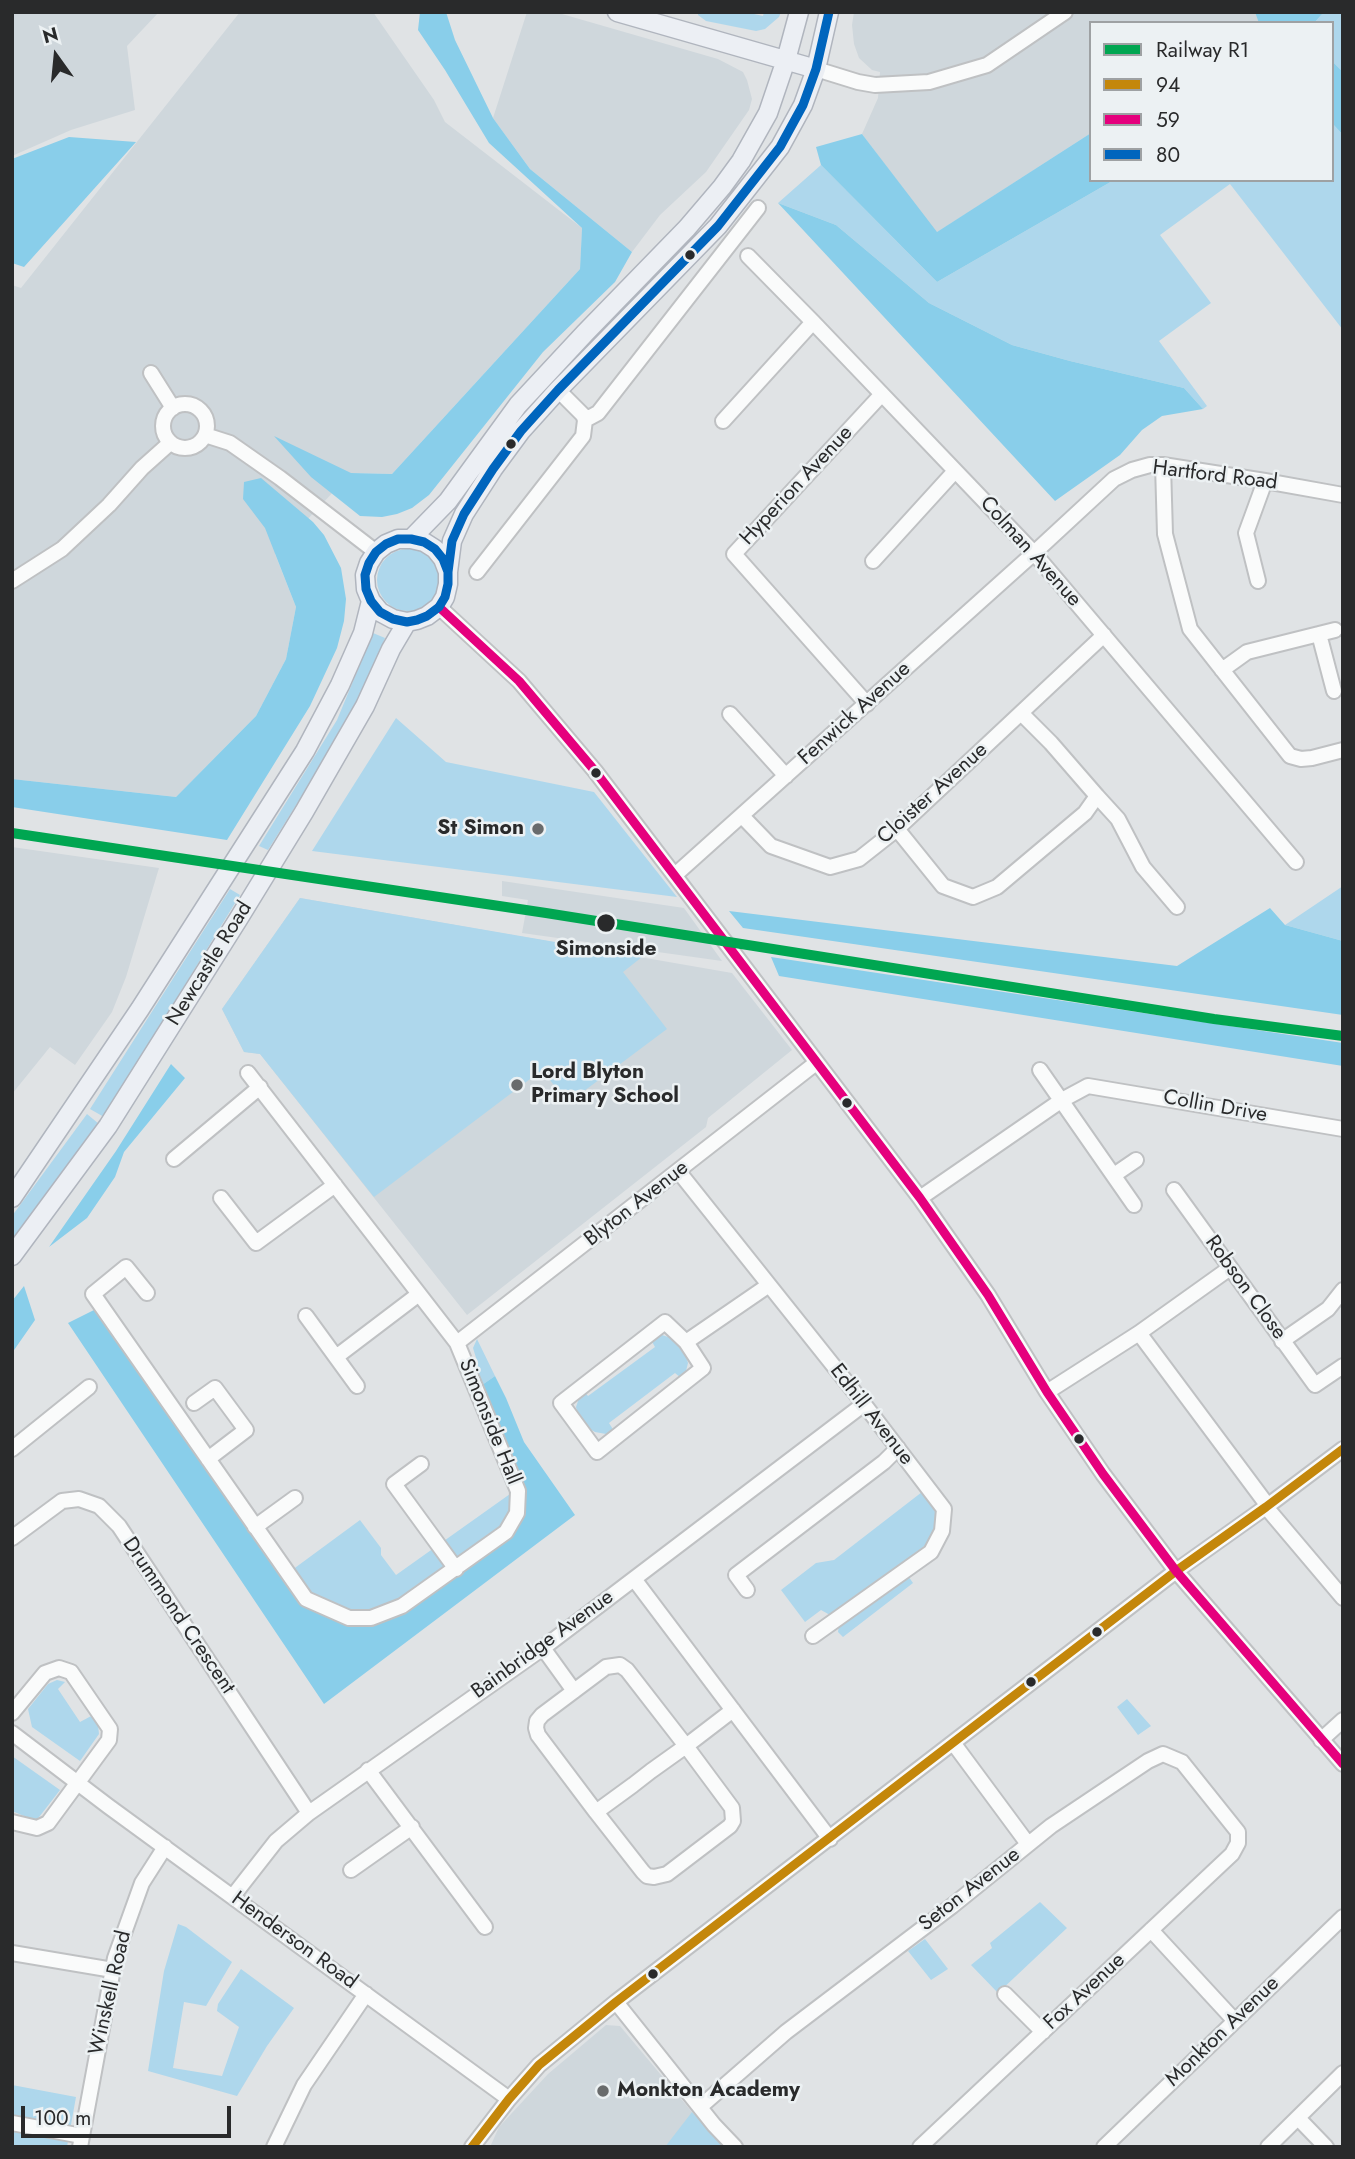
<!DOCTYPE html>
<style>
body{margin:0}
#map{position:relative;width:1355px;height:2159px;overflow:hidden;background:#e0e3e5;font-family:Jost,sans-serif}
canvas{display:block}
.frame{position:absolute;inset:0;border:14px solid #292a2b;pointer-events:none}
.legend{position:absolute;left:1089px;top:21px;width:245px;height:161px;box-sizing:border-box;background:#ecf1f3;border:2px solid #9ea1a3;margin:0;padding:9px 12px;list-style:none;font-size:21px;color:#292a2b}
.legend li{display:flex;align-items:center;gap:14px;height:35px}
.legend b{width:35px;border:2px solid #9ea1a3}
.north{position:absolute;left:21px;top:21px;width:70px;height:70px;-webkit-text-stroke:5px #ecf1f3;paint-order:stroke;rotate:345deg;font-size:19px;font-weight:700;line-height:28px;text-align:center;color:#292a2b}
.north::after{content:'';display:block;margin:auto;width:24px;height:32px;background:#292a2b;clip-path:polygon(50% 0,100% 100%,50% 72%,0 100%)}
.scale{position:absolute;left:21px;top:2106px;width:210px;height:32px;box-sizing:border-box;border:4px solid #292a2b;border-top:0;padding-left:9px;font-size:21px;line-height:24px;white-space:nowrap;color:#292a2b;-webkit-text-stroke:5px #ecf1f3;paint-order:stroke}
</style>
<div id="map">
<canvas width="1355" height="2159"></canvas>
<div class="frame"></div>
<ul class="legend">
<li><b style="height:9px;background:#00a651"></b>Railway R1</li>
<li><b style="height:9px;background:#c4870b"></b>94</li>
<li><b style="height:9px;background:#e5007d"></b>59</li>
<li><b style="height:9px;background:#0065bd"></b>80</li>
</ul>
<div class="north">N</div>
<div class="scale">100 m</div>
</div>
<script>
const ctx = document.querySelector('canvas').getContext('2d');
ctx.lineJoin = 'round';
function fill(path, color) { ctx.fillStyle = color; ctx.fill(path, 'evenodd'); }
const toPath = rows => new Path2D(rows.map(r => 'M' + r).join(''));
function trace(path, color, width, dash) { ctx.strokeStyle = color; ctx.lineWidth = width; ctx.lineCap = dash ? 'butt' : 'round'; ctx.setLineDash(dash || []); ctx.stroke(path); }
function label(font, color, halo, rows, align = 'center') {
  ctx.font = font + ' Jost,sans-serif'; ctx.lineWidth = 5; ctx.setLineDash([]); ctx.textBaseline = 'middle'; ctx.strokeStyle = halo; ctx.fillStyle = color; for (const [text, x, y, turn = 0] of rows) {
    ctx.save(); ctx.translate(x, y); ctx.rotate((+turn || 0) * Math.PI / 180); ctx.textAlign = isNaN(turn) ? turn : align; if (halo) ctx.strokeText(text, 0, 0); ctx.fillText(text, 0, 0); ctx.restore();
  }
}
const built = toPath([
 [12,12,159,12,127,46,135,110,71,130,12,156],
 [240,12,373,12,434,100,445,122,582,228,580,269,392,474,351,473,275,554,296,607,286,659,256,716,176,797,12,779,12,285,21,288],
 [527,12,555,12,718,59,743,72,747,80,752,99,749,110,706,172,660,215,632,252,530,169,493,118],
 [854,12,1274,12,1261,23,1091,23,1091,133,936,233,862,134,878,98,880,72,872,70,859,58,854,44,852,25],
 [12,847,159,868,126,977,112,1012,75,1065,50,1047,12,1094],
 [502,881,684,908,722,961,522,933,528,900,502,896],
 [300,898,732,973,792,1050,708,1118,706,1127,467,1315,260,1054,244,1052,222,1009],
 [606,2025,620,2026,692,2112,725,2147,490,2147,499,2127,548,2074]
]);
const green = toPath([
 [698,12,745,12,763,16,764,12,781,12,779,17,765,29,756,31,706,21,698,15],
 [1324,12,1343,13,1343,72,1332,61,1332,23,1314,23],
 [1332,123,1343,135,1343,330,1230,184,1160,235,1211,303,1159,341,1207,406,1203,409,1184,388,1070,361,1012,345,929,303,836,225,778,203,821,165,937,282,1114,180,1332,180],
 '377 580a31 31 0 1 1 62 0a31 31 0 1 1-62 0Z',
 [373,633,385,638,363,695,350,719,268,850,259,846,337,720],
 [396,718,446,762,594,792,677,897,312,851],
 [1343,886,1343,941,1285,925],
 [230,889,240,895,104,1117,90,1109],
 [300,898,642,957,623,972,667,1029,568,1103,542,1070,374,1197,260,1054,244,1052,222,1009],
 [87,1114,99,1124,12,1242,12,1216],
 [662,1335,671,1338,680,1345,685,1353,688,1363,686,1371,681,1378,675,1373,609,1423,614,1431,606,1434,595,1432,585,1426,578,1416,576,1407,582,1389,588,1396,655,1347,650,1338],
 [477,1339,495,1376,482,1385,474,1363,477,1361,473,1348],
 [518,1491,506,1532,371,1618,306,1599,288,1573,360,1520,381,1548,381,1555,396,1575,510,1494],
 [922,1492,938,1514,940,1522,931,1541,835,1613,830,1615,821,1610,805,1622,781,1590,816,1563,834,1560],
 [906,1573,913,1583,843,1637,838,1632,839,1624],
 [57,1680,65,1682,58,1689,80,1722,93,1715,98,1725,99,1734,80,1761,32,1727,28,1709,48,1684],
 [1127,1699,1151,1726,1138,1735,1117,1707],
 [12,1756,60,1790,36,1821,12,1811],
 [1040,1902,1067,1928,998,1993,971,1965,992,1948,990,1943],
 [178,1924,186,1927,232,1962,206,2006,184,2002,173,2068,222,2076,239,2027,217,2011,218,2004,241,1969,294,2008,267,2046,237,2096,148,2071,164,1971],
 [925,1939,948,1969,931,1980,908,1951],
 [12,2085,76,2097,67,2147,12,2147],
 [692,2112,725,2147,665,2147]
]);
const forest = toPath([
 [420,12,446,12,455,40,493,118,530,169,632,252,615,282,543,352,429,495,412,508,397,514,382,517,360,516,311,477,274,436,351,473,392,474,580,269,582,228,489,143,445,70,418,30],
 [1255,12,1324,12,1314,23,1259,23],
 [1332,61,1343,72,1343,135,1332,123],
 [1091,133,1091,180,1114,180,937,282,821,165,816,147,862,134,937,232],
 [69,137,136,142,24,267,12,263,12,159],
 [778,203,836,225,929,303,1012,345,1070,361,1184,388,1203,409,1162,416,1142,430,1120,455,1055,501],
 [261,478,313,522,324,535,341,568,346,599,344,621,337,648,310,706,227,840,12,807,12,779,176,797,256,716,286,659,296,607,265,528,243,499,244,482],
 [1270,908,1285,925,1343,941,1343,1015,743,928,729,911,1177,966],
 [771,957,1343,1043,1343,1066,779,976],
 [171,1064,185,1078,124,1152,115,1177,87,1218,49,1247,116,1151],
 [24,1286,35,1320,12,1353,12,1301],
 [102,1306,306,1599,370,1618,506,1532,518,1491,482,1385,495,1376,506,1398,524,1442,575,1515,324,1704,68,1323]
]);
const minor = toPath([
 [816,69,858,82,875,85,929,82,987,65,1065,12],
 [748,256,813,322,1034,553,1296,862],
 [151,373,173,408],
 '163 426a22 22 0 1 1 44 0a22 22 0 1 1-44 0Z',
 [585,420,598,413,758,208],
 [723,421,813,322],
 [205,435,230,443,280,478,376,552],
 [1163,465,1165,534,1190,629,1290,756,1301,759,1312,758,1343,750],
 [873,561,955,471],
 [477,572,583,436,585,420,583,415,558,390],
 [12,581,62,549,109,505,142,468,170,443],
 [1258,581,1246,533,1265,481],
 [439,607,519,681,595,771,920,1198,988,1295,1047,1392,1103,1474,1176,1571,1343,1764],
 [1319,634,1334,691],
 [1222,670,1247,652,1335,630],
 [867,704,734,554,882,394],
 [730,714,786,776],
 [1097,796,1118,819,1143,867,1177,907],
 [742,816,771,846,830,867,859,859,897,829,1104,635],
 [897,829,943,886,973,897,997,887,1085,813,1097,796,1051,743,1021,713],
 [675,875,1034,553,1114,479,1132,470,1150,465,1163,465,1265,481,1343,495],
 [1040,1070,1134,1205],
 [174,1159,260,1087],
 [679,1172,864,1404,944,1509,942,1531,931,1552,813,1636],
 [1114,1175,1136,1160],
 [1174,1190,1315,1385,1343,1366],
 [221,1198,256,1243,335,1185],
 [920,1198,1062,1100,1088,1086,1343,1129],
 [147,1293,126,1267,93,1294,306,1599,349,1618,371,1618,402,1606,506,1532,517,1513,518,1491,457,1343,248,1073],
 [306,1316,357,1386],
 [1139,1333,1268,1506],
 [1282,1341,1328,1309,1343,1290],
 [686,1342,665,1322,561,1403,597,1452,703,1368,686,1342,769,1285],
 [457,1343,816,1063],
 [336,1357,419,1294],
 [1047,1392,1139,1333,1230,1268],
 [194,1403,215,1388,246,1430,208,1459],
 [12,1449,89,1387],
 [421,1464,394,1484,456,1569],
 [1266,1507,1343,1598],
 [255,1527,295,1498],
 [12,1538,62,1501,79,1499,99,1506,119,1526,309,1813],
 [634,1579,830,1839],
 [747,1590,736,1575,884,1462,898,1448],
 [543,1648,574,1691],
 [12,1713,45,1673,59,1668,71,1672,110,1729,109,1740,48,1823,37,1828,12,1822],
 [12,1733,108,1806,509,2099],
 [1321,1740,1343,1720],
 [954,1744,1028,1844],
 [368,1770,485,1927],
 [596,1812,643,1872,647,1876,654,1877,667,1874,730,1826,733,1821,732,1808,686,1746,627,1670,620,1665,606,1667,542,1715,537,1721,536,1728,538,1735,596,1812,633,1785,651,1771,686,1746,733,1710],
 [351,1870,412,1827],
 [233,1896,276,1841,309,1813,543,1648,864,1404],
 [1151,1930,1234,2020],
 [12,1953,113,1970],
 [1005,1994,1043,2032],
 [616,2002,714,2125,735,2147],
 [700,2107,786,2032,952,1906,1051,1826,1148,1761,1163,1754,1182,1762,1238,1832,1238,1843,1232,1854,920,2147],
 [1298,2118,1326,2147],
 [12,2123,82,2136],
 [80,2147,115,1958,142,1883,165,1847],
 [274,2147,304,2085,366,1994],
 [472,2147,509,2099,539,2065,616,2002,1176,1571,1266,1507,1343,1449],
 [1104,2147,1343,1917],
 [1268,2147,1343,2073]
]);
const major = toPath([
 [617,12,816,69],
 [411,539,448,501,518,405,585,333,687,228,722,187,741,161,768,113,786,60,799,12],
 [448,572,443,559,435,549,424,542,411,539,398,539,386,544,376,552,369,563,365,575,366,589,371,601,380,612,393,619,407,622,417,620,427,616,439,607,445,597,448,584,448,572,452,541,464,514,493,469,521,431,558,390,718,226,780,147,803,105,816,69,829,12],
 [12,1198,140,1009,305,751,340,685,363,633,371,601],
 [12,1256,108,1126,239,918,304,812,365,706,391,649,407,622]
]);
const bus1 = toPath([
 [472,2147,509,2099,539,2065,616,2002,1176,1571,1266,1507,1343,1449]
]);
const bus2 = toPath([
 [439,607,519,681,595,771,920,1198,988,1295,1047,1392,1103,1474,1176,1571,1343,1764]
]);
const bus3 = toPath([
 [448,572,443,559,435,549,424,542,411,539,398,539,386,544,376,552,369,563,365,575,366,589,371,601,380,612,393,619,407,622,417,620,427,616,439,607,445,597,448,584,448,572,452,541,464,514,493,469,521,431,558,390,718,226,780,147,803,105,816,69,829,12]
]);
const rail1 = toPath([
 [12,833,546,913,1214,1019,1343,1036]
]);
const markers = [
 [690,255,6,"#292a2b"],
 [511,444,6,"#292a2b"],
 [596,773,6,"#292a2b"],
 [538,829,7,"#696b6c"],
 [606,923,10,"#292a2b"],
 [517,1085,7,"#696b6c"],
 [847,1103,6,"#292a2b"],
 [1079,1439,6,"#292a2b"],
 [1097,1632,6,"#292a2b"],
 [1031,1682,6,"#292a2b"],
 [653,1974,6,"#292a2b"],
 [603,2091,7,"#696b6c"]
];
const streetNames = [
 ["Hartford Road",1215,476,7],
 ["Hyperion Avenue",797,486,-47],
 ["Colman Avenue",1030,552,48],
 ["Fenwick Avenue",855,714,-42],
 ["Cloister Avenue",933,794,-42],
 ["Newcastle Road",210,964,-58],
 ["Collin Drive",1215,1107,10],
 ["Blyton Avenue",637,1204,-38],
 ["Robson Close",1245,1288,54],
 ["Edhill Avenue",871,1415,52],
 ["Simonside Hall",489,1422,68],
 ["Drummond Crescent",178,1616,56],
 ["Bainbridge Avenue",543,1645,-36],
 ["Seton Avenue",970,1890,-38],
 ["Henderson Road",294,1941,36],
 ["Fox Avenue",1085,1992,-43],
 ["Winskell Road",111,1993,-77],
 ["Monkton Avenue",1223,2032,-44]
];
const poiNames = [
 ["St Simon",524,829,"right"],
 ["Lord Blyton",531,1073],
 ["Primary School",531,1097],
 ["Monkton Academy",617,2091]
];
const stopNames = [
 ["Simonside",606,950]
];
fill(built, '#cfd7dc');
fill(green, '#aed7ec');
fill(forest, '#89ceea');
trace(minor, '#bfc1c3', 18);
trace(major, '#b0b5be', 21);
trace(minor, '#fafbfb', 14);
trace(major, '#eceff4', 18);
trace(bus1, '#c4870b', 9);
trace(bus2, '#e5007d', 9);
trace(bus3, '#0065bd', 9);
trace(rail1, '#00a651', 10);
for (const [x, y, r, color] of markers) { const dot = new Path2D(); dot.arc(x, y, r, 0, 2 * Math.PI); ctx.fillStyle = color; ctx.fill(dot); trace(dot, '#ecf1f3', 2.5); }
label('21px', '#292a2b', '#ecf1f3', streetNames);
label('bold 21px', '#292a2b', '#ecf1f3', poiNames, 'left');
label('bold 21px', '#292a2b', '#ecf1f3', stopNames);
</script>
